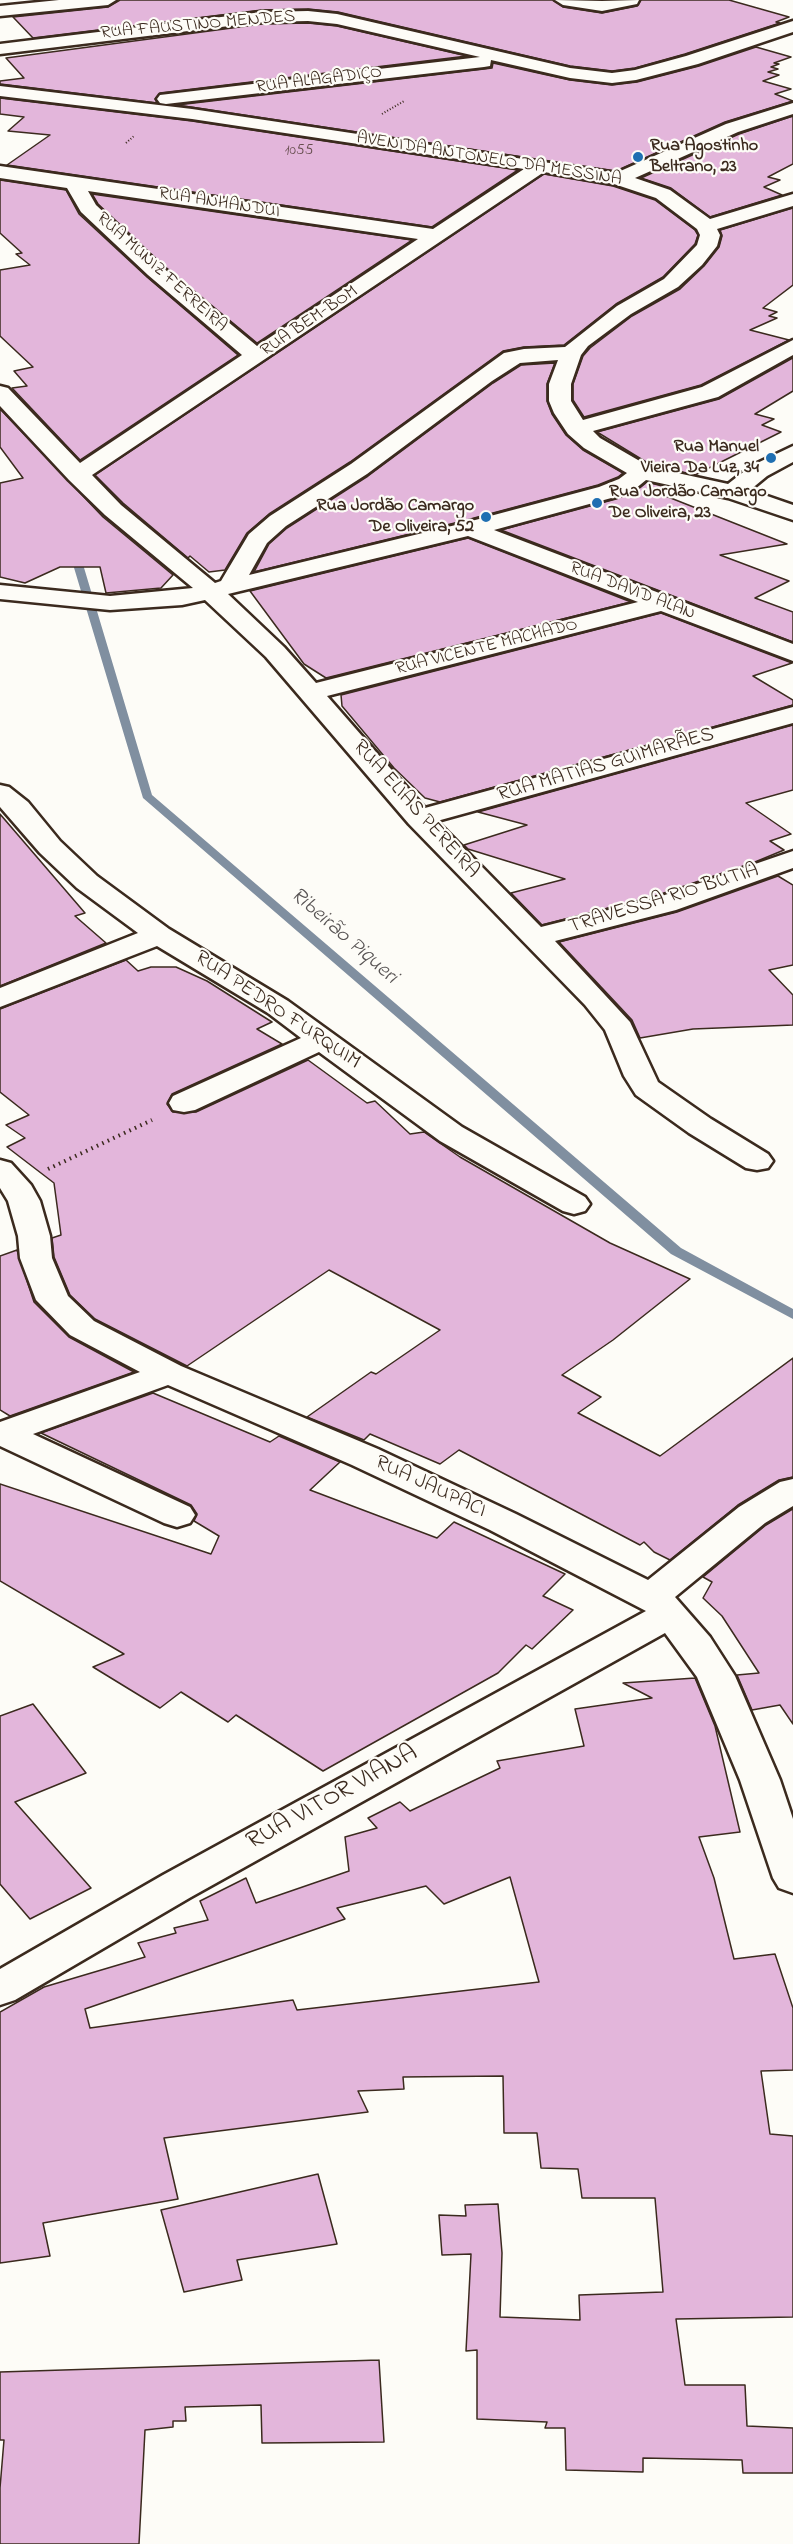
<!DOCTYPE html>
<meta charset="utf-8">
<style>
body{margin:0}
canvas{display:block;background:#fdfcf7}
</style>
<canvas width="793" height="2544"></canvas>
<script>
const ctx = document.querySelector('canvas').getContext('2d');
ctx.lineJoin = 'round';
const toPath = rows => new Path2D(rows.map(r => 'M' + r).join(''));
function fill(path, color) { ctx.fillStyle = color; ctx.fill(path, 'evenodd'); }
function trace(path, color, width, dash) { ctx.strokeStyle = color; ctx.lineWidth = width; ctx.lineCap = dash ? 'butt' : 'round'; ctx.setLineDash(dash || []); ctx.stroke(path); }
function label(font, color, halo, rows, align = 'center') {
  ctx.font = font + ' "Indie Flower",sans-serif'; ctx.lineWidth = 4.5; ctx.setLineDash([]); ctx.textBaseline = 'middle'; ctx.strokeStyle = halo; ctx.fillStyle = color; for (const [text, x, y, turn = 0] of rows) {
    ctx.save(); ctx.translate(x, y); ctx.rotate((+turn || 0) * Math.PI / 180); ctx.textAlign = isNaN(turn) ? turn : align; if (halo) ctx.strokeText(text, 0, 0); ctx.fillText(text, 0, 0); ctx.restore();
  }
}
const stream = toPath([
 [74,548,79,551,152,795,681,1248,793,1309,793,1319,671,1254,143,798,69,551,74,548]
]);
const building = toPath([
 [120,0,553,0,563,7,602,13,637,6,641,0,729,0,789,17,776,22,780,23,685,54,635,68,612,71,570,66,338,12,308,9,262,10,33,38,13,17,108,7,120,0],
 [308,23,337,26,467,56,160,93,155,99,157,103,0,84,0,81,24,78,6,58,262,24,308,23],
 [756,47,791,57,774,63,779,64,771,67,778,69,768,72,779,75,763,81,791,89,775,94,793,101,725,122,616,171,177,105,484,69,492,68,493,63,570,80,612,85,637,82,699,66,756,47],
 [0,98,192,121,518,170,432,227,7,165,50,135,8,131,24,117,0,114,0,98],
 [793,116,793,164,768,177,780,180,764,187,782,195,710,217,671,188,641,178,739,134,793,116],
 [544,174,613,186,655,200,695,230,698,235,695,244,663,277,616,304,564,345,524,347,503,351,350,462,269,514,247,533,225,570,209,572,190,556,188,558,123,503,95,475,544,174],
 [0,180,66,190,79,214,147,277,238,355,80,460,12,388,27,386,14,371,33,367,0,336,0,270,30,265,16,254,22,253,0,233,0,180],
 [92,194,412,240,257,343,163,265,98,204,92,194],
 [793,208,793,285,763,308,777,312,769,316,777,318,750,330,789,340,701,385,584,417,573,400,573,384,583,356,590,348,632,316,680,289,704,266,719,247,722,236,720,230,793,208],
 [793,358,793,391,755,414,774,419,762,425,781,432,695,475,651,465,597,432,719,399,793,358],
 [555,363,547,384,547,401,552,414,566,435,583,450,623,473,618,477,598,485,463,521,254,572,269,544,287,528,368,476,493,383,521,365,555,363],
 [0,409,103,517,173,575,161,588,106,593,100,567,60,567,25,583,0,577,0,483,23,478,0,447,0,409],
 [647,482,670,488,658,493,787,544,720,555,789,581,755,598,793,612,793,642,501,530,616,499,636,491,647,482],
 [468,538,631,602,326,678,304,664,250,591,468,538],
 [661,613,792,663,753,676,793,700,793,705,440,802,425,798,394,768,342,706,341,695,661,613],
 [793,725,793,790,746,803,791,834,770,841,784,850,755,862,655,896,542,925,511,893,565,879,468,849,464,845,527,825,478,812,793,725],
 [0,814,85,913,75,916,106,943,0,986,0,814],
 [778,876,793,885,793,965,769,970,793,995,793,1025,693,1029,640,1038,632,1020,559,942,677,912,778,876],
 [126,960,138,971,151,967,176,967,207,981,272,1022,257,1029,282,1044,172,1094,167,1104,173,1112,196,1112,308,1060,367,1103,375,1101,410,1134,424,1132,460,1157,610,1243,690,1279,613,1340,562,1375,601,1397,578,1413,660,1456,793,1358,793,1477,779,1480,738,1505,670,1560,654,1552,644,1542,640,1545,459,1450,440,1464,370,1434,364,1440,307,1417,371,1372,376,1374,440,1330,329,1270,187,1366,95,1319,70,1295,54,1257,52,1238,61,1235,54,1183,7,1147,25,1138,6,1125,29,1115,0,1092,0,1009,126,960],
 [17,1250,34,1302,69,1337,134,1372,10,1416,0,1410,0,1256,17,1250],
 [153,1393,270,1442,279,1436,340,1462,310,1490,437,1538,454,1522,565,1574,543,1596,573,1610,532,1649,526,1645,498,1673,323,1771,236,1715,228,1722,181,1692,160,1708,93,1667,124,1654,0,1581,0,1484,211,1554,219,1536,194,1521,197,1514,191,1505,41,1433,153,1393],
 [793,1509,793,1724,780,1705,752,1710,737,1675,759,1673,722,1616,703,1598,712,1582,703,1577,766,1525,793,1509],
 [695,1678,715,1726,740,1832,699,1837,714,1878,734,1959,775,1954,793,2008,793,2070,761,2071,770,2134,793,2136,793,2317,676,2319,685,2385,745,2385,747,2426,793,2428,793,2473,743,2473,742,2460,643,2458,643,2472,566,2470,565,2428,545,2428,547,2422,477,2419,477,2350,466,2351,471,2254,442,2255,439,2215,466,2216,465,2205,498,2204,502,2253,500,2317,580,2320,579,2295,663,2292,655,2198,582,2198,578,2169,541,2168,537,2133,504,2133,503,2076,403,2077,404,2089,358,2091,368,2112,164,2138,178,2199,43,2223,50,2256,0,2263,0,2012,44,1987,145,1957,138,1943,176,1933,174,1928,208,1920,200,1901,246,1878,256,1903,349,1871,345,1837,377,1828,368,1818,400,1802,410,1811,500,1768,497,1761,584,1746,575,1709,652,1698,623,1683,695,1678],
 [510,1877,539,1982,297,2010,293,2000,90,2028,85,2009,345,1919,337,1908,426,1886,444,1904,510,1877],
 [33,1704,86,1773,15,1802,91,1888,30,1919,0,1884,0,1716,33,1704],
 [318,2174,337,2244,237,2260,242,2280,184,2292,161,2210,318,2174],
 [379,2360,384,2442,262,2443,261,2405,185,2407,186,2421,173,2421,173,2427,145,2430,139,2544,0,2544,0,2488,4,2440,0,2440,0,2372,379,2360]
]);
const pathFar1 = toPath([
 [382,114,404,101],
 [126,143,134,136]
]);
const path = toPath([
 [48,1169,152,1120]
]);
const minor = toPath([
 [59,0,116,0,108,5,0,16,0,6,59,0],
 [555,0,602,1,639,0,637,4,602,11,563,5,555,0],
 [308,11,337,14,570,68,612,73,635,70,686,56,793,21,793,32,698,64,636,80,612,83,570,78,491,60,490,66,484,67,166,104,160,103,157,99,160,95,480,57,337,24,308,21,262,22,0,54,0,44,262,12,308,11],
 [0,86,192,109,616,173,726,124,793,103,793,114,738,132,635,178,670,190,710,219,793,194,793,206,717,229,720,235,717,246,702,265,678,287,631,314,588,346,581,355,571,384,571,401,583,420,702,387,793,340,793,355,718,397,593,431,600,438,650,467,728,484,751,466,793,446,793,462,767,476,750,490,793,505,793,520,728,498,646,480,635,489,615,497,494,530,793,644,793,661,661,611,327,696,425,808,793,707,793,723,437,821,541,927,656,898,793,851,793,868,676,910,555,941,630,1022,658,1082,711,1119,768,1154,773,1161,768,1168,757,1170,746,1168,689,1133,636,1095,624,1076,605,1030,585,1005,409,824,266,657,205,600,182,605,110,610,0,599,0,585,110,596,193,588,105,515,69,480,0,406,0,386,8,388,80,463,242,355,148,275,81,212,67,188,0,178,0,166,433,229,524,169,192,119,0,96,0,86],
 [544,172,614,184,656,198,697,229,700,235,697,245,664,279,617,306,565,347,524,349,504,353,351,464,270,516,249,534,221,581,215,583,121,505,92,475,544,172],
 [88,191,418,239,257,346,162,267,96,205,88,191],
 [558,360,549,384,549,401,554,413,568,434,584,448,627,473,619,479,599,487,464,523,249,575,267,543,286,526,367,474,492,381,520,363,558,360],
 [468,536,638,602,316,683,284,647,228,594,468,536],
 [0,785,9,787,28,802,60,841,97,876,169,929,288,1001,462,1127,585,1197,590,1204,585,1211,574,1214,563,1211,440,1141,319,1052,195,1110,184,1112,173,1110,169,1103,173,1096,301,1038,268,1013,157,946,0,1007,0,988,138,933,77,888,40,853,0,807,0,785],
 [0,1160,11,1163,31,1185,40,1201,50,1236,52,1258,68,1296,94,1321,181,1366,378,1449,516,1514,648,1580,739,1507,780,1482,793,1479,793,1506,765,1523,675,1597,710,1637,735,1676,780,1780,793,1819,793,1893,779,1888,773,1878,740,1780,697,1677,665,1633,191,1897,15,2000,0,2005,0,1969,163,1875,646,1611,490,1530,352,1465,168,1385,33,1434,190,1507,195,1515,190,1523,177,1527,164,1523,0,1446,0,1422,140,1372,70,1335,36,1300,20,1258,18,1236,8,1201,0,1188,0,1160]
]);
const markers = [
 [638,157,6,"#1f6fb2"],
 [771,458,6,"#1f6fb2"],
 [597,503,6,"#1f6fb2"],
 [486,517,6,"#1f6fb2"]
];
const farNumbernames = [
 ["1055",299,152]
];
const farStreetnames = [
 ["RUA FAUSTINO MENDES",198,26,-5],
 ["RUA ALAGADIÇO",319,81,-7],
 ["AVENIDA ANTONELO DA MESSINA",489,160,9],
 ["RUA ANHANDUI",219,204,9],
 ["RUA MUNIZ FERREIRA",161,273,42],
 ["RUA BEM-BOM",310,322,-34],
 ["RUA DAVID ALAN",632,592,21],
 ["RUA VICENTE MACHADO",487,648,-14]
];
const farPoinames = [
 ["Rua Agostinho",650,147],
 ["Beltrano, 23",650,168],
 ["Rua Manuel",759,448,"right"],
 ["Vieira Da Luz, 34",759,469,"right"],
 ["Rua Jordão Camargo",609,493],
 ["De Oliveira, 23",609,514],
 ["Rua Jordão Camargo",474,507,"right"],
 ["De Oliveira, 52",474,528,"right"]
];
const streetNames = [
 ["RUA MATIAS GUIMARÃES",606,766,-16],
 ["RUA ELIAS PEREIRA",415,810,48],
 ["TRAVESSA RIO BUTIA",664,900,-17],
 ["RUA PEDRO FURQUIM",277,1011,34],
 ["RUA JAUPACI",430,1488,25]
];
const waterNames = [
 ["Ribeirão Piqueri",343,937,41]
];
const nearStreetnames = [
 ["RUA VITOR VIANA",333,1799,-29]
];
fill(stream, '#808fa0');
fill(building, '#e3b6db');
trace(building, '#3b2a1e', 1.5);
trace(minor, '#3b2a1e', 5);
trace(pathFar1, '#3b2a1e', 2, [1, 2]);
trace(path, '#3b2a1e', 4, [1.5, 4.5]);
fill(minor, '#fdfcf7');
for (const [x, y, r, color] of markers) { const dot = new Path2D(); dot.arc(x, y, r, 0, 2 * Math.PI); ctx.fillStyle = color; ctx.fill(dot); trace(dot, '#fdfcf7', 2); }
label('15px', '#654d4d', null, farNumbernames);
label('18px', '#3b2a1e', '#fdfcf7', farStreetnames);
label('bold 18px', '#3b2a1e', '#fdfcf7', farPoinames, 'left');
label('21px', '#3b2a1e', '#fdfcf7', streetNames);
label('italic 22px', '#585454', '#fdfcf7', waterNames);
label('26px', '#3b2a1e', '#fdfcf7', nearStreetnames);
</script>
